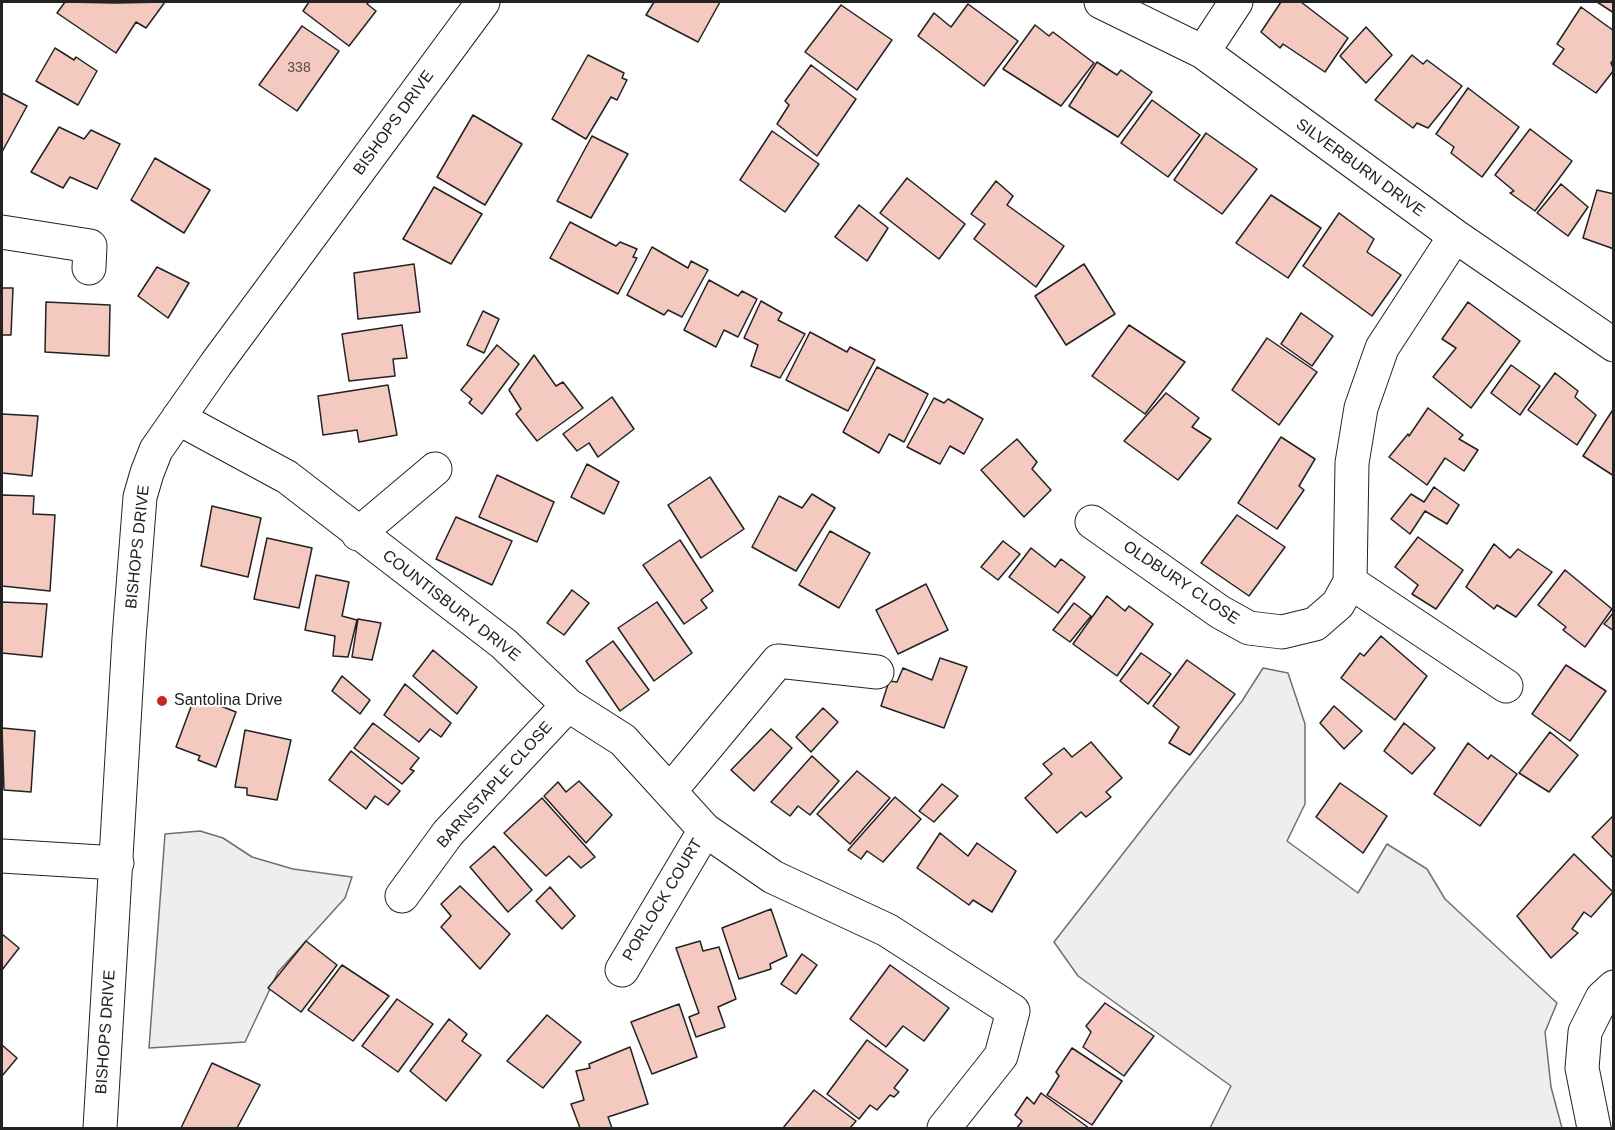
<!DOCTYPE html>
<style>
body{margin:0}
#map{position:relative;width:1615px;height:1130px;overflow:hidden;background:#fff;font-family:Arial,sans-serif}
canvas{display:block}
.frame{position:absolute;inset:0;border:3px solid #222;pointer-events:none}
</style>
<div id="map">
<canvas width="1615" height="1130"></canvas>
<div class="frame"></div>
</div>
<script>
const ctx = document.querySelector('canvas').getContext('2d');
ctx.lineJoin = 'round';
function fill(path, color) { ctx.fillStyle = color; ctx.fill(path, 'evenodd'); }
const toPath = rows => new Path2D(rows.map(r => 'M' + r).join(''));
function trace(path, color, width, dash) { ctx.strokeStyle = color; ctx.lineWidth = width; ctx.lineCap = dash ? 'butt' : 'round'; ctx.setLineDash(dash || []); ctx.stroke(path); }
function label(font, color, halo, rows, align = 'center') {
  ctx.font = font + ' Arial,sans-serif'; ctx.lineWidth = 4.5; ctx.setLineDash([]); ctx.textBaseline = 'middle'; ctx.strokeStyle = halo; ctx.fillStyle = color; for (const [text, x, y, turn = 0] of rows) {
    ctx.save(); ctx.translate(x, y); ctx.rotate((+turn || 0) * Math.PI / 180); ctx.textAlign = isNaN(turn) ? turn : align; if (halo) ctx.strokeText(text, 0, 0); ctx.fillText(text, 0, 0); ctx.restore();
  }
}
const green = toPath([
 [1263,668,1288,673,1305,724,1305,804,1287,841,1358,893,1387,844,1427,869,1445,899,1557,1003,1545,1032,1551,1087,1562,1128,1210,1128,1231,1086,1078,976,1054,942,1242,701,1263,668],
 [200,831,223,838,252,857,293,869,352,877,345,898,278,972,245,1042,149,1048,165,834,200,831]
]);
const building = toPath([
 [65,2,116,3,165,2,146,28,136,22,116,53,57,13,65,2],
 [309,2,369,2,367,4,376,11,349,46,303,11,309,2],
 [654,2,720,2,698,42,646,15,654,2],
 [1281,2,1301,2,1348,38,1325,72,1283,44,1280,48,1261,32,1281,2],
 [1597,2,1614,2,1614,13,1597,2],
 [968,4,1018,41,984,86,918,36,934,13,951,27,968,4],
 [841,5,892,40,857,90,805,52,841,5],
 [1581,7,1614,31,1614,59,1611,63,1614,70,1596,93,1553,64,1564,49,1557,44,1581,7],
 [1035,25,1049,36,1053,32,1094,63,1061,106,1003,69,1035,25],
 [302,26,339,51,297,111,259,85,302,26],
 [1366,27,1392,55,1366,83,1340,56,1366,27],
 [55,48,74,60,76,57,97,71,78,105,36,81,55,48],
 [588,55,624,73,622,78,627,80,617,100,611,97,586,139,552,119,588,55],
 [1412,55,1423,64,1427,60,1462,86,1428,128,1417,123,1413,128,1375,100,1412,55],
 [1097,62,1117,75,1121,70,1152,92,1118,137,1069,106,1097,62],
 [811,65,856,99,817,156,777,124,789,105,785,101,811,65],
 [1468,88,1519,127,1482,177,1451,153,1454,147,1436,134,1468,88],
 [2,93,27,106,2,152,2,93],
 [1152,100,1200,135,1168,177,1121,143,1152,100],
 [473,115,522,144,485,205,437,177,473,115],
 [59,127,84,139,91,130,120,144,97,189,70,177,63,188,31,172,59,127],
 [1530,129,1572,161,1535,211,1510,193,1514,191,1495,175,1530,129],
 [772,131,819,164,785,212,740,180,772,131],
 [1206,133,1257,169,1222,214,1174,180,1206,133],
 [592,136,628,154,591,218,557,201,592,136],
 [155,158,210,190,184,233,131,200,155,158],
 [907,178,965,224,939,259,880,213,907,178],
 [996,181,1013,196,1007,205,1064,246,1036,287,974,239,985,224,971,214,996,181],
 [1561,184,1588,207,1568,236,1537,213,1561,184],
 [434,187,482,214,451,264,403,239,434,187],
 [1597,190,1614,194,1614,249,1583,238,1597,190],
 [1271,195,1321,228,1288,278,1236,243,1271,195],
 [859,205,888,228,867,261,835,237,859,205],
 [1339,213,1374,239,1367,252,1401,275,1372,316,1303,266,1339,213],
 [570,222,616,246,620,242,637,249,633,257,637,258,618,294,550,258,570,222],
 [652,247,688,268,691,261,708,270,682,317,668,310,664,315,627,295,652,247],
 [414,264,420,312,358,319,354,273,414,264],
 [1084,264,1115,314,1066,345,1035,296,1084,264],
 [157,267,189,283,168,318,138,296,157,267],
 [709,280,738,296,742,291,757,299,738,337,724,330,716,347,684,330,709,280],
 [2,288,13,288,11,335,2,335,2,288],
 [761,301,782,313,778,320,805,334,780,378,751,366,758,345,744,338,761,301],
 [46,302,110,305,109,356,45,352,46,302],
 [1468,302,1520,341,1471,408,1433,377,1456,348,1442,339,1468,302],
 [483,311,499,319,484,353,467,345,483,311],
 [1301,313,1333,336,1312,366,1281,344,1301,313],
 [402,325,407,358,393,359,395,376,349,381,342,334,402,325],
 [1129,325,1185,362,1145,414,1092,376,1129,325],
 [810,332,847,352,850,347,875,360,848,411,786,380,810,332],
 [1267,338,1317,372,1279,425,1232,390,1267,338],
 [497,345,519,364,482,414,469,403,472,399,461,390,497,345],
 [534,355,556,386,563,382,583,408,537,441,516,414,521,409,509,390,534,355],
 [1511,365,1540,386,1520,415,1491,393,1511,365],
 [877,367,928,394,904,442,889,434,879,453,843,432,877,367],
 [1555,373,1578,391,1575,397,1596,415,1577,445,1528,410,1555,373],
 [388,385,397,435,359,442,357,430,323,435,318,396,388,385],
 [1166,393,1199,418,1192,427,1211,439,1178,480,1124,441,1166,393],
 [612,397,634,429,598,457,589,443,577,451,563,434,612,397],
 [934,398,944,403,948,399,983,419,964,454,950,446,940,464,907,447,934,398],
 [1428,408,1463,435,1459,439,1478,450,1464,471,1445,458,1427,485,1389,457,1408,434,1409,436,1428,408],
 [1614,408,1614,476,1583,456,1614,408],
 [2,414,38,416,32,476,2,473,2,414],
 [1281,437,1315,459,1299,486,1304,490,1277,529,1238,503,1281,437],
 [1017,439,1037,462,1032,469,1051,490,1024,517,981,470,1017,439],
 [587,464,619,482,604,514,571,497,587,464],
 [497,475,554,502,537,542,479,517,497,475],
 [710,477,744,529,701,558,668,505,710,477],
 [1434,487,1459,505,1447,524,1425,511,1410,534,1391,519,1411,494,1424,502,1434,487],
 [812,494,835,508,796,571,752,547,779,496,802,508,812,494],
 [2,495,34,496,33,514,55,515,50,591,2,586,2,495],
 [212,506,261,518,248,577,201,566,212,506],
 [1237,515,1285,547,1249,596,1201,563,1237,515],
 [456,517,512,541,492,585,436,559,456,517],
 [830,531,870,553,839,608,799,585,830,531],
 [1418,537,1463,570,1436,609,1412,594,1418,585,1395,567,1418,537],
 [267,538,312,548,299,608,254,599,267,538],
 [680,540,713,591,701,600,707,608,684,624,643,565,680,540],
 [1003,541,1020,554,998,580,981,567,1003,541],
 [1494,544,1510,558,1518,549,1552,572,1516,617,1497,605,1494,609,1466,587,1494,544],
 [1031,548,1055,567,1061,559,1085,577,1058,613,1009,577,1031,548],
 [1565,570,1612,609,1585,647,1563,630,1566,627,1538,605,1565,570],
 [316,575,349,582,342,616,357,620,348,657,333,656,335,636,305,630,316,575],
 [926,584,948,630,898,654,876,610,926,584],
 [572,590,589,603,564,635,547,623,572,590],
 [1107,596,1125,611,1129,606,1153,624,1117,676,1073,644,1107,596],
 [2,602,47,604,42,657,2,653,2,602],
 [657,602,692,653,654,681,618,628,657,602],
 [1074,603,1091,616,1070,642,1053,630,1074,603],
 [1614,612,1614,631,1604,624,1614,612],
 [358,619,381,623,372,660,352,657,358,619],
 [1381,636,1427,676,1395,720,1341,678,1360,653,1364,656,1381,636],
 [613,641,649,690,620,711,586,661,613,641],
 [433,650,477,687,457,714,413,676,433,650],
 [1141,653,1171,674,1148,704,1120,681,1141,653],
 [940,658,967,667,944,728,881,706,889,681,897,682,903,668,932,680,940,658],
 [1187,660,1235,694,1190,755,1169,743,1179,727,1153,706,1187,660],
 [1566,665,1606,691,1570,741,1532,714,1566,665],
 [342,676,370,700,360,714,332,691,342,676],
 [405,684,451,723,441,737,430,729,419,742,384,715,405,684],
 [195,696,236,712,216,767,198,760,200,756,176,747,195,696],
 [1334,706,1362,731,1344,749,1320,723,1334,706],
 [823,708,838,722,811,752,796,737,823,708],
 [373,723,419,758,410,769,414,771,402,784,354,748,373,723],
 [1404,723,1435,748,1412,774,1384,751,1404,723],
 [2,728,35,731,31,792,4,790,2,728],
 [771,729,792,748,754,791,731,770,771,729],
 [245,730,291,740,277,800,247,795,247,788,235,787,245,730],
 [1550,732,1578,755,1549,792,1519,773,1550,732],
 [1091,742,1122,778,1106,792,1111,797,1086,817,1081,812,1057,833,1025,798,1052,774,1043,764,1064,748,1072,757,1091,742],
 [1468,743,1488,759,1491,755,1517,774,1480,826,1434,794,1468,743],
 [351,751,400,791,388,805,375,796,366,809,329,780,351,751],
 [812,756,839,781,810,815,798,806,790,816,771,802,812,756],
 [857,771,890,798,850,844,817,814,857,771],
 [579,781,612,815,586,843,544,796,558,782,566,792,579,781],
 [1340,783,1387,816,1363,853,1316,817,1340,783],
 [942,784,958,796,934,822,919,811,942,784],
 [895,797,921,819,883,862,867,851,861,859,848,850,895,797],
 [542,798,595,857,581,868,569,856,546,876,504,833,542,798],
 [1614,815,1614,859,1592,837,1614,815],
 [940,833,968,856,977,843,1016,871,992,912,973,900,969,905,917,868,940,833],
 [494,846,532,890,508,912,470,867,494,846],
 [1574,854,1613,892,1591,917,1584,912,1572,929,1578,933,1551,958,1517,916,1574,854],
 [460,886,510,934,480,969,441,927,451,916,441,904,460,886],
 [550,887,575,916,562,929,536,901,550,887],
 [771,909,787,956,770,964,771,969,739,979,722,928,771,909],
 [2,934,19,948,2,970,2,934],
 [306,941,337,965,301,1012,268,988,306,941],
 [700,941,703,951,719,947,736,999,718,1007,725,1027,696,1037,689,1017,699,1013,676,948,700,941],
 [802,954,817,965,796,994,781,984,802,954],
 [342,965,389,996,353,1041,308,1010,342,965],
 [890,965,949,1008,924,1041,903,1026,886,1047,850,1019,890,965],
 [397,999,433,1024,398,1072,362,1046,397,999],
 [1105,1003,1154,1036,1124,1076,1083,1047,1091,1032,1086,1026,1105,1003],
 [679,1004,697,1057,652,1074,631,1022,679,1004],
 [547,1015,581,1042,543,1088,507,1061,547,1015],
 [449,1019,467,1034,462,1041,481,1055,446,1101,410,1071,449,1019],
 [867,1040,908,1070,894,1088,899,1092,894,1097,890,1095,877,1110,870,1105,859,1119,827,1094,867,1040],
 [2,1045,17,1058,2,1076,2,1045],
 [630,1047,648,1104,608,1117,612,1128,580,1128,571,1104,584,1100,576,1071,590,1068,589,1064,630,1047],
 [1072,1048,1122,1081,1092,1125,1047,1095,1059,1076,1056,1072,1072,1048],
 [212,1063,260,1085,237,1128,181,1128,212,1063],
 [814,1090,856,1121,850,1128,783,1128,814,1090],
 [1041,1093,1089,1128,1017,1128,1022,1121,1015,1115,1027,1097,1034,1104,1041,1093]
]);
const minor = toPath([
 [1101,2,1203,52,1455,236,1614,345],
 [1203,52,1236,2],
 [2,232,90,246,89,268],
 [178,418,287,477,504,644,568,705,623,740,705,830,773,877,887,930,1013,1011,1001,1056,944,1128],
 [1092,522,1220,612,1249,628,1282,632,1315,624,1338,604,1350,582,1352,463,1361,408,1382,348,1455,236],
 [358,534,435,469],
 [1350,582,1506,686],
 [670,791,778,661,877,672],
 [2,856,117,863],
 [402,896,448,833,568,705],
 [622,970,705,830],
 [100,1128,129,638,140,497,147,473,156,450,216,364,483,2],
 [1594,1128,1582,1068,1585,1032,1602,998,1614,987]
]);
const markers = [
 [162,701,6,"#c62828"]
];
const numberNames = [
 ["338",299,68]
];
const streetNames = [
 ["BISHOPS DRIVE",394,123,-54],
 ["SILVERBURN DRIVE",1360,168,36],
 ["BISHOPS DRIVE",138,547,-84],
 ["OLDBURY CLOSE",1181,583,34],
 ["COUNTISBURY DRIVE",451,606,38],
 ["BARNSTAPLE CLOSE",495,785,-48],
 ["PORLOCK COURT",663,900,-59],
 ["BISHOPS DRIVE",106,1032,-86]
];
const poiNames = [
 ["Santolina Drive",174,701]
];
fill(green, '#eee');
trace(green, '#6f6f6f', 1.5);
fill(building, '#f3c9c0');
trace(building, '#222', 1.5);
trace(minor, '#222', 35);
trace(minor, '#fff', 33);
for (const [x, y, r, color] of markers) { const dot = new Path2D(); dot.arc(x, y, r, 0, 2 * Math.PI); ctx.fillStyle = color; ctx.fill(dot); trace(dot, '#fff', 2); }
label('14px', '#564c4a', null, numberNames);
label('16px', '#222', '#fff', streetNames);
label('16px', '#222', '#fff', poiNames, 'left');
</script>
